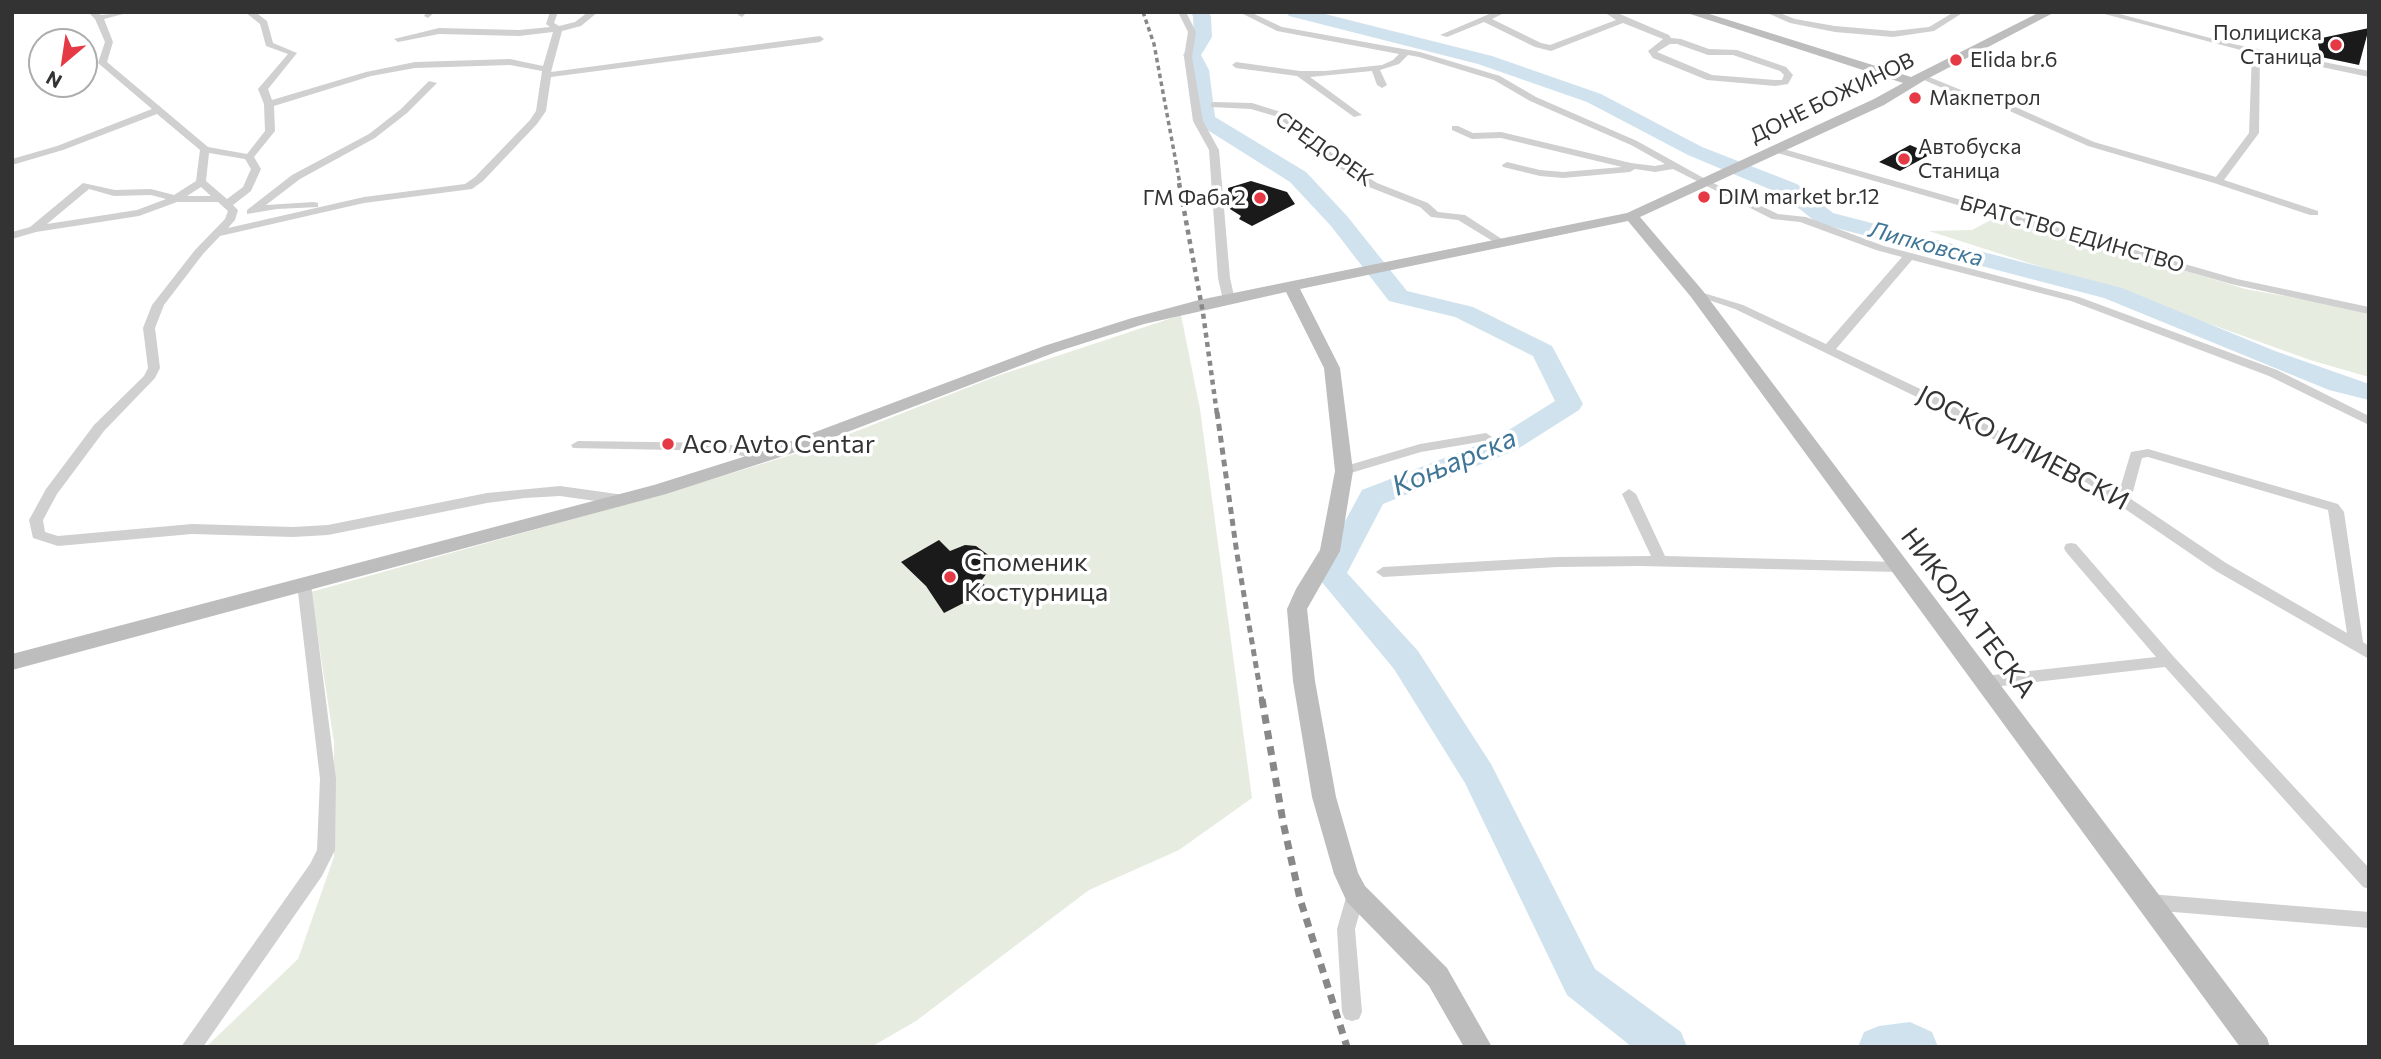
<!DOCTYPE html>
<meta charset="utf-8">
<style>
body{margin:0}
#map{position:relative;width:2381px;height:1059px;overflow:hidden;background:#fff;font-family:Commissioner,sans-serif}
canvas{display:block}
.frame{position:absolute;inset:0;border:14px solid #333;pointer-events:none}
.north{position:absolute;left:28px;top:28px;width:70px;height:70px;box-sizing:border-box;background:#fff;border:2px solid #adadad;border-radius:50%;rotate:209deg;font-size:19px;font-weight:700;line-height:28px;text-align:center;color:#333}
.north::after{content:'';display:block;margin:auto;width:24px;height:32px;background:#e63946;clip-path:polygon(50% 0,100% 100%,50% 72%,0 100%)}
</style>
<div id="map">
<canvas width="2381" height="1059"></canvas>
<div class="frame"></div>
<div class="north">N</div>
</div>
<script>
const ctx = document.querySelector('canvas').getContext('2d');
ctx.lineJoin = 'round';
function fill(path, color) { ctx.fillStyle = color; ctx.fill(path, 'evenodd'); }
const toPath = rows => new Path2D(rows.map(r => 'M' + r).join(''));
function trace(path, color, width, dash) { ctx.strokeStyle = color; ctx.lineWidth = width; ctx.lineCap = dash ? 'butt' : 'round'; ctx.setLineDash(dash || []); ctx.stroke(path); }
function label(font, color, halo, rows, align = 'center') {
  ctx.font = font + ' Commissioner,sans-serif'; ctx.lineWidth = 7; ctx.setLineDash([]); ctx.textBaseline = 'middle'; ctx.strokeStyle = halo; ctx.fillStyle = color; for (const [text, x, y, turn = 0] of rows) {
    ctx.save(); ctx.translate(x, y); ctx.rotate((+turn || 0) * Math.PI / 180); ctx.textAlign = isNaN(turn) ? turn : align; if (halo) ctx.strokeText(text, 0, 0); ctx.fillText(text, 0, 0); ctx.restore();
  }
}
const green = toPath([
 [2002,214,2245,289,2369,311,2369,377,2310,360,2135,297,1929,231,1972,230],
 [1181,315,1200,409,1252,798,1179,850,1089,890,916,1021,871,1047,206,1047,298,959,334,857,334,742,311,592,670,492,811,449,997,376]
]);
const river = toPath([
 [1190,12,1208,12,1211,16,1212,37,1201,55,1209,70,1215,117,1306,172,1347,216,1407,291,1473,307,1552,346,1583,404,1579,410,1516,450,1383,504,1347,573,1418,651,1491,764,1595,969,1681,1032,1687,1047,1632,1047,1567,995,1465,783,1394,669,1316,575,1362,490,1496,438,1555,401,1533,356,1455,317,1389,301,1331,226,1290,182,1198,124,1195,120,1191,70,1183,55,1194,37,1193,16,1190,12],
 [1286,12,1317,12,1492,56,1601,94,1702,147,1797,184,1833,213,2122,288,2275,351,2369,384,2369,400,2329,390,2104,298,1817,223,1781,194,1688,155,1587,102,1478,64,1289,16,1286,12],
 [1910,1022,1932,1032,1938,1047,1858,1047,1864,1032,1879,1026,1910,1022]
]);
const building = toPath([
 [2369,28,2359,65,2321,57,2317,39],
 [1910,145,1931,154,1900,171,1879,162],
 [1251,181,1287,192,1295,204,1252,226,1239,219,1241,216,1230,209,1228,188],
 [939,540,950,551,965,545,976,546,991,557,994,564,981,581,989,590,944,613,926,586,901,562]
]);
const street = toPath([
 [88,12,97,12,101,15,131,12,104,19,113,42,107,62,208,147,247,154,265,131,264,104,258,89,288,54,266,46,260,24,245,12,255,12,267,21,273,43,297,53,268,89,272,100,366,72,415,62,510,59,543,66,553,32,519,36,439,34,398,42,394,39,439,28,519,30,550,27,546,24,550,12,558,12,554,23,559,26,575,22,588,12,598,12,581,26,562,31,551,72,820,36,824,39,820,42,551,77,546,111,537,124,483,181,472,189,364,203,220,236,203,254,164,305,155,328,160,368,155,378,104,431,57,494,43,520,45,532,58,536,192,524,293,527,328,525,487,493,560,486,624,495,631,500,629,503,624,505,560,496,525,498,487,503,328,535,293,537,192,534,58,546,33,538,29,520,46,489,94,425,144,376,148,368,143,328,152,305,195,250,225,219,228,211,218,202,177,202,139,216,36,232,12,239,12,232,30,227,83,183,115,190,151,189,174,195,196,181,200,150,157,114,63,150,12,165,12,159,57,146,152,109,98,63,105,42,95,19,88,12],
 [510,65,542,71,536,111,530,120,475,177,465,184,364,197,228,228,235,220,238,210,233,205,251,191,261,169,254,157,275,131,274,106,371,76,415,68,510,65],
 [209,153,245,159,251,169,243,187,227,199,206,181,209,153],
 [201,187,211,196,187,196,201,187],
 [89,189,114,196,151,195,166,199,137,210,47,224,89,189],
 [427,12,435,12,428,18,424,16,427,12],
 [739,12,747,12,742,17,738,15,739,12],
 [1178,12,1186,12,1196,32,1192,57,1203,121,1219,150,1230,278,1235,300,1229,303,1223,300,1218,278,1209,150,1193,121,1184,57,1188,32,1178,12],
 [1239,12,1250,12,1282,27,1420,52,1500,76,1536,97,1637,141,1709,181,1778,214,1806,217,1884,246,2079,297,2277,370,2369,416,2369,425,2269,376,2071,301,1912,260,1836,349,1933,395,1995,429,2097,477,2119,492,2131,452,2148,449,2338,504,2344,512,2363,642,2369,646,2369,659,2216,571,2087,483,1985,435,1925,401,1735,309,1691,294,1697,291,1743,305,1826,344,1902,257,1876,250,1800,222,1772,219,1673,169,1655,172,1635,169,1630,172,1563,178,1540,176,1503,167,1502,165,1507,162,1540,170,1563,172,1622,167,1501,138,1472,139,1452,130,1452,126,1458,126,1473,133,1501,132,1631,163,1655,166,1665,164,1631,145,1530,101,1494,80,1419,57,1408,55,1399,64,1380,70,1387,85,1382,88,1377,85,1372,71,1310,77,1362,115,1354,117,1297,76,1236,68,1232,65,1236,62,1300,71,1325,71,1382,65,1393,60,1399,54,1277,31,1239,12],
 [2148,457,2328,510,2347,633,2226,563,2131,499,2142,458,2148,457],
 [1494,12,1506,12,1492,19,1541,43,1550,45,1616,20,1604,12,1615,12,1669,35,1671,38,1681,39,1709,49,1737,50,1786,67,1793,75,1788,84,1775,86,1707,80,1653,58,1648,51,1663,39,1623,23,1551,51,1535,47,1484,22,1447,37,1440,35,1494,12],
 [1670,44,1677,44,1708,55,1733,55,1780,71,1784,75,1782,80,1775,80,1712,75,1657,52,1670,44],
 [1765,12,1777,12,1795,19,1835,26,1893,31,1929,27,1954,12,1964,12,1934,31,1893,37,1835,32,1790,23,1765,12],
 [2097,12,2112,12,2233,44,2369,71,2369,77,2260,54,2259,133,2224,180,2318,211,2318,215,2310,215,2214,183,2088,146,2005,109,1970,100,1917,77,1924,75,1976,96,2011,105,2094,142,2216,177,2249,133,2252,53,2097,12],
 [429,81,437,83,407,113,375,138,300,179,266,205,314,202,318,203,318,207,277,209,247,214,247,210,292,175,369,134,401,109,429,81],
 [1214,102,1252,103,1284,113,1338,158,1377,183,1428,203,1438,212,1465,215,1508,243,1503,246,1499,245,1458,220,1431,217,1420,207,1369,187,1330,162,1278,117,1251,109,1211,107,1211,103,1214,102],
 [1774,148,1780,148,2237,279,2369,307,2369,314,2231,284,1774,152,1774,148],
 [1486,433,1492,437,1491,440,1421,452,1344,475,1337,471,1339,468,1420,444,1486,433],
 [578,441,724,443,766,454,768,457,761,461,724,451,573,448,571,445,578,441],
 [1629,489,1636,494,1665,556,1898,562,1905,567,1898,572,1640,566,1557,567,1383,577,1376,572,1383,567,1557,557,1651,556,1622,494,1629,489],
 [2071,543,2076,544,2174,657,2369,868,2369,889,2363,887,2165,667,1984,688,1978,686,1976,682,1978,678,1984,676,2156,657,2066,552,2064,548,2066,544,2071,543],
 [304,579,309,580,311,584,336,779,335,850,322,876,203,1047,181,1047,310,864,317,850,320,779,297,584,299,580,304,579],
 [1356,886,1362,888,1365,894,1355,929,1362,1012,1359,1019,1352,1021,1345,1019,1342,1012,1337,929,1347,894,1350,888,1356,886],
 [2149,894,2369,912,2369,928,2149,910,2143,908,2140,902,2143,896,2149,894]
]);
const secondary = toPath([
 [1684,12,1703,12,1911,77,2040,12,2055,12,1925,80,1884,105,1640,217,1703,291,2267,1038,2270,1047,2240,1047,1691,297,1628,221,1300,289,1340,368,1353,471,1340,551,1307,609,1315,681,1336,797,1358,873,1365,886,1447,968,1492,1047,1464,1047,1429,986,1347,902,1334,874,1312,797,1293,681,1287,609,1296,589,1320,550,1335,471,1324,368,1286,292,1144,324,1056,352,790,454,666,494,12,670,12,654,654,485,778,446,1044,346,1132,318,1199,300,1627,213,1874,99,1903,83,1684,12]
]);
const railFar3 = toPath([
 [1143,12,1154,44,1180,184]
]);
const railFar2 = toPath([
 [1179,183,1203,313,1217,414]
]);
const railFar1 = toPath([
 [1217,412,1237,554,1262,701]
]);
const rail = toPath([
 [1262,699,1283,822,1300,899,1347,1047]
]);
const markers = [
 [2336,45,7,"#e63946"],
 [1956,60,7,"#e63946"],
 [1915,98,7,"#e63946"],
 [1904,159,7,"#e63946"],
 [1704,197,7,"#e63946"],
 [1260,198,7,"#e63946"],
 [668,444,7,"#e63946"],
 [950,577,7,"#e63946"]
];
const farPoinames = [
 ["Полициска",2322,33,"right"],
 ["Станица",2322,57,"right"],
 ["Elida br.6",1970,60],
 ["Макпетрол",1929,98],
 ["Автобуска",1918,147],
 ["Станица",1918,171],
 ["DIM market br.12",1718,197],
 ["ГМ Фаба 2",1246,198,"right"]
];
const farStreetnames = [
 ["ДОНЕ БОЖИНОВ",1832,98,-26],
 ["СРЕДОРЕК",1324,149,35],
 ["БРАТСТВО ЕДИНСТВО",2072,234,16]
];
const farWaternames = [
 ["Липковска",1926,244,15]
];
const poiNames = [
 ["Aco Avto Centar",682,444],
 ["Споменик",964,562],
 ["Костурница",964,592]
];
const streetNames = [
 ["ЈОСКО ИЛИЕВСКИ",2023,448,28],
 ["НИКОЛА ТЕСКА",1968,613,53]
];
const waterNames = [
 ["Коњарска",1454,462,-23]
];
fill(green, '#e6ecdf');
fill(river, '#cfe2ee');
fill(building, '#1a1a1a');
fill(street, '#d0d0d0');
fill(secondary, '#bdbdbd');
trace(railFar3, '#888', 3.5, [4.5, 3.5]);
trace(railFar2, '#888', 4.5, [5, 4.5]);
trace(railFar1, '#888', 5, [7, 5]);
trace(rail, '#888', 7, [9, 7]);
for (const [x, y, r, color] of markers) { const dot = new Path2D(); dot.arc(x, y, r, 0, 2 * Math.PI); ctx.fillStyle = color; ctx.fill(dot); trace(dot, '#fff', 2.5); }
label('21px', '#333', '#fff', farPoinames, 'left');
label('21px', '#333', '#fff', farStreetnames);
label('italic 23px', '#3f7597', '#fff', farWaternames);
label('26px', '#333', '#fff', poiNames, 'left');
label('26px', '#333', '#fff', streetNames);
label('italic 28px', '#3f7597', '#fff', waterNames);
</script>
